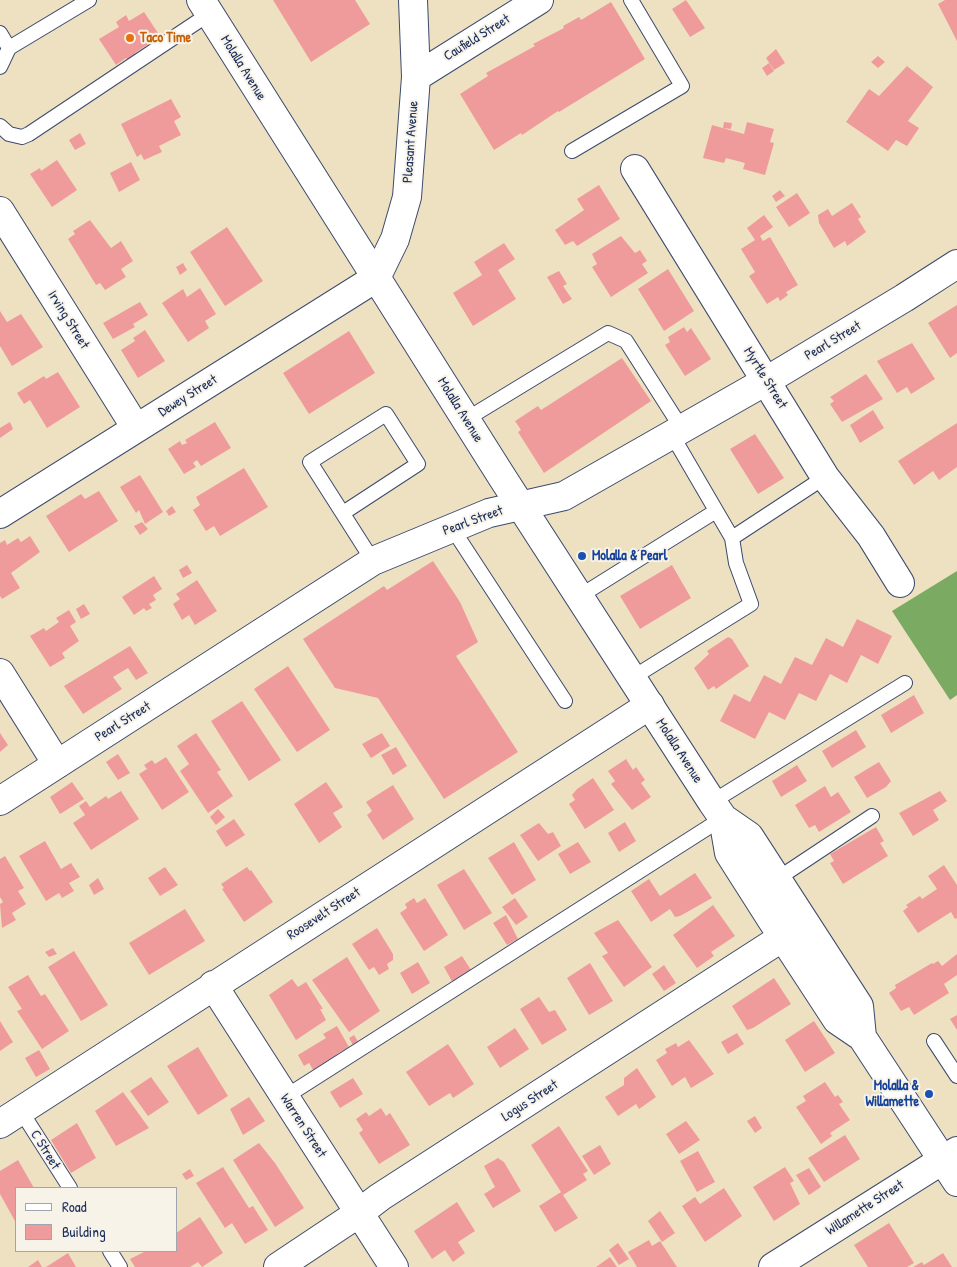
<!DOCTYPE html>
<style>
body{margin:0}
#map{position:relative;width:957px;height:1267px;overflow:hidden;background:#eee1c1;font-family:"Patrick Hand",sans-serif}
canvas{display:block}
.legend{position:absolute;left:15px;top:1187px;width:162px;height:65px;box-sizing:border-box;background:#f7f3e8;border:1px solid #9fa5b1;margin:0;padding:6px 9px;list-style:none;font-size:15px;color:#1b2f5e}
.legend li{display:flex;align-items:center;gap:10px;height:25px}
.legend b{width:25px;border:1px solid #9fa5b1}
</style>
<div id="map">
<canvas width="957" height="1267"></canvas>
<ul class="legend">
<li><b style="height:6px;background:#fff"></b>Road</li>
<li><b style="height:14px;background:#f09b9b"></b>Building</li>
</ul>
</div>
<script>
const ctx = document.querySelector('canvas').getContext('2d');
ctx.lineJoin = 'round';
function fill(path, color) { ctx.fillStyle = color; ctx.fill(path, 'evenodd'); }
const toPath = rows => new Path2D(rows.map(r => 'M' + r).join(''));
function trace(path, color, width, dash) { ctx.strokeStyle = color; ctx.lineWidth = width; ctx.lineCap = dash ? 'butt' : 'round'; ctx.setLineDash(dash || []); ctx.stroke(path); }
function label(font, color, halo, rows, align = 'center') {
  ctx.font = font + ' "Patrick Hand",sans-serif'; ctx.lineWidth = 4; ctx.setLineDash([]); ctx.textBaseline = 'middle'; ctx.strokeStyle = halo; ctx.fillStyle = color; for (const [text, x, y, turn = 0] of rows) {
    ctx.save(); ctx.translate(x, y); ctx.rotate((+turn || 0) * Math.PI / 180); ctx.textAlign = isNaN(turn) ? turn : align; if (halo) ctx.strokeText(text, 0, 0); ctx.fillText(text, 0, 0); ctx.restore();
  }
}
const forest = toPath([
 [957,571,957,695,950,700,892,611]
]);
const building = toPath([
 [273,0,355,0,370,24,311,62],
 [686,0,705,28,690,37,672,9],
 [945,0,957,0,957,41,938,4],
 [611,2,645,59,559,112,558,111,522,135,521,133,494,150,460,94,488,76,486,73,535,46,533,44,564,28,563,26,579,17,581,20],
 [144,12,160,36,135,53,137,56,129,61,126,58,116,65,99,39,119,27,116,22,126,15,129,21],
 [776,49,785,63,774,70,766,58],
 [878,56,885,62,878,68,871,62],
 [769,63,774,71,767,76,762,68],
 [907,66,933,87,908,121,919,128,907,146,896,140,888,151,846,122,869,89,879,96],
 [171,99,181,117,174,121,181,135,159,146,162,152,144,160,141,154,137,157,121,124],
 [724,122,732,123,731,129,723,128],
 [747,122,774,129,770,142,774,143,765,175,743,169,745,163,726,158,724,163,703,158,712,125,744,134],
 [80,133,86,144,75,150,69,140],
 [57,160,77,190,52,207,30,174,40,168,41,171],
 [131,162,140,180,119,192,110,173],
 [599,185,620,219,577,246,573,241,565,245,555,230,584,210,577,199],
 [780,190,785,196,776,202,772,196],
 [797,193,810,213,789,227,776,207],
 [852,203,861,217,858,219,866,232,847,246,845,241,834,248,819,223,818,215,828,209,832,216],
 [764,215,773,227,760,236,763,241,770,237,798,285,786,292,788,295,780,301,778,297,767,304,749,276,755,272,741,249,755,240,747,228],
 [90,220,111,248,121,241,133,261,121,269,126,277,105,290,100,283,96,285,68,239,75,234,73,231],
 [227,227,263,281,225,306,190,252],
 [621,236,635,253,640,250,647,261,642,264,648,273,611,297,592,267,597,264,592,254],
 [504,243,515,259,498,270,516,299,473,326,453,293,482,275,474,262],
 [183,263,187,270,180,275,176,267],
 [668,269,694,311,664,331,638,289],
 [559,271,567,284,563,286,572,299,563,304,547,277],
 [200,288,216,314,205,321,209,328,188,342,162,303,183,289,187,297],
 [140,302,148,315,133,324,135,327,113,339,103,323],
 [957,305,957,353,950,358,928,323],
 [0,311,7,322,21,314,43,347,12,366,0,346],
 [684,327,687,332,691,328,711,359,685,376,665,345,670,342,668,337],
 [145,330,165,361,138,378,121,350,135,341,133,338],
 [349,331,375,373,309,414,283,373],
 [912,343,935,379,911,394,907,387,897,393,877,361],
 [622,358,651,401,544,473,518,432,521,430,515,421,538,406,541,410],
 [58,372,80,407,47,428,30,400,24,404,17,393,44,376,46,379],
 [866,374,883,399,842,422,830,404,834,401,830,397],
 [873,410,884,428,860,443,850,425],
 [10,422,13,429,0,438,0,428],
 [215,422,231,448,201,466,197,460,193,463,196,467,184,474,168,449,180,441,182,445,187,443,185,440],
 [957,423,957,467,939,480,933,471,914,485,898,461],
 [755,434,784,478,758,494,730,449],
 [244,468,268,507,220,536,214,526,206,531,193,510,200,505,196,497],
 [140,475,163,512,145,524,139,510,136,513,120,487],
 [99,491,118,521,69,552,46,516,81,494,85,499],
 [172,506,176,512,169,516,166,511],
 [142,522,148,529,140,535,134,526],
 [30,536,40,552,11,573,20,588,2,599,0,596,0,543,5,540,7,545,18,538,21,542],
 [433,561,460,602,478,642,456,656,518,752,444,799,378,698,335,688,303,639,384,586,387,590],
 [187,565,192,573,183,578,179,570],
 [672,565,691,598,640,629,620,596],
 [154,576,162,589,153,595,156,600,149,604,152,608,146,611,144,608,134,615,122,597],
 [197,580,217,611,195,625,189,615,182,620,173,604,180,599,176,594],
 [84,604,90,614,81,619,76,609],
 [69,610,76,622,70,626,79,641,62,653,65,658,50,667,30,636,44,628,46,631,59,622,56,618],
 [857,619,892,636,878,664,861,655,847,683,830,674,816,701,799,693,785,720,769,712,755,739,720,721,734,694,750,702,764,675,781,684,795,657,812,665,826,638,843,647],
 [728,637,732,639,749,666,716,689,714,686,708,690,694,668,709,654,707,651],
 [130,646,148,673,136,680,128,668,113,677,122,689,83,714,64,686],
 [288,666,330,730,297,752,254,689],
 [914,695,924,713,891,733,881,715],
 [242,701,281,760,249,781,211,721],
 [856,730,866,747,832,768,822,751],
 [0,733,8,745,0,752],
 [196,733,221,770,217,772,233,796,208,813,180,771,189,764,177,746],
 [382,733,390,746,371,758,362,744],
 [396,747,407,766,393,775,381,755],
 [118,754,130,773,118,780,106,762],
 [166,757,189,792,162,810,139,774,147,769,144,765,152,760,155,764],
 [626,759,633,770,636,767,645,780,641,783,651,797,632,810,611,784,615,781,608,771],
 [879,762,891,781,886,787,867,798,854,777],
 [797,765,807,781,781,797,772,781],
 [593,778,614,810,585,829,569,804,575,800,572,795,577,789],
 [72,782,84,799,60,814,50,797],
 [326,782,343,807,333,813,342,827,319,843,294,804],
 [393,785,414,819,383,840,367,815,372,811,366,802],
 [825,786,831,797,838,792,851,812,819,832,815,825,809,828,795,805],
 [121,791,139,819,91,850,73,823,85,815,79,806,86,801,90,807,106,796,108,799],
 [940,791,947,801,933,810,939,820,913,836,899,813],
 [218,809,225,817,216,825,210,817],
 [234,819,245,835,226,847,216,831],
 [625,822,636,841,619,852,608,833],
 [539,823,548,834,553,832,561,846,538,861,520,835],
 [876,827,884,841,880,843,888,856,843,884,830,863,834,861,830,854],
 [45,841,61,869,71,863,80,877,69,883,74,891,62,898,59,893,46,901,19,856],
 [514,842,536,880,512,895,488,858],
 [578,842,591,862,570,874,558,854],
 [5,856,24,888,18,891,26,904,12,913,16,920,2,928,0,904,3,902,0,897,0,859],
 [944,865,957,885,957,918,955,919,951,912,918,933,903,911,908,907,906,905,920,896,922,899,937,889,928,876],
 [165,867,178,885,160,896,148,878],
 [247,867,250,871,251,870,273,902,244,922,222,889,224,888,221,884],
 [464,869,492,913,464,930,437,885],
 [695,873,712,898,680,916,675,917,670,909,651,922,631,891,649,879,660,896],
 [98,878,104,889,94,895,89,885],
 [414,898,417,903,425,898,448,935,424,951,400,913,407,908,405,904],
 [515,898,528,917,516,925,502,907],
 [713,905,735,936,711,952,714,956,697,968,673,935],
 [185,909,205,941,149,975,129,943],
 [506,915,518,939,507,945,493,923],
 [618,920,652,967,624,987,602,956,608,953,594,933],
 [377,928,393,954,393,960,387,964,389,969,379,975,374,967,369,970,352,944],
 [53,948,57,954,49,957,45,952],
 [74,951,108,1005,81,1021,48,967],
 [957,954,957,975,944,984,949,993,914,1015,909,1007,901,1011,889,993,896,988,895,985,932,963,933,964,938,961,942,966],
 [462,956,473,973,454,985,444,967],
 [347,957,380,1011,349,1032,312,980],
 [418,962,430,983,412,994,400,973],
 [590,963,613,1001,589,1015,567,978],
 [664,965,676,983,664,991,652,974],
 [28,975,41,996,45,994,69,1031,42,1049,17,1011,22,1009,8,987],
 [774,978,791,1004,753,1028,747,1030,732,1006],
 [292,979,298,987,306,982,323,1009,320,1009,326,1020,296,1040,269,995],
 [539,997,549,1012,555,1010,567,1030,542,1045,520,1009],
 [957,1015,957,1030,950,1019],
 [0,1021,13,1042,0,1051],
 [814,1021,835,1053,805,1072,785,1040],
 [337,1026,349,1047,337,1054,340,1058,315,1073,309,1063,304,1066,298,1055,326,1038,323,1034],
 [515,1028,529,1049,500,1068,487,1047],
 [737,1033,744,1044,728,1054,721,1042],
 [354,1035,359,1043,354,1047,349,1038],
 [689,1040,714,1074,691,1088,685,1077,672,1086,656,1060,667,1053,665,1049,676,1043,678,1047],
 [448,1044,474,1084,453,1098,450,1093,429,1106,406,1072],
 [198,1047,228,1096,198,1115,167,1066],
 [39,1050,50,1069,36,1077,25,1058],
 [637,1068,656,1097,639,1109,636,1104,618,1116,605,1097,624,1085,624,1078],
 [151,1077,169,1102,148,1116,130,1091],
 [353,1078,363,1094,340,1108,330,1092],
 [825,1082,835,1097,838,1095,843,1102,839,1104,850,1120,830,1133,832,1136,821,1144,796,1107,806,1101,803,1096],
 [123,1092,149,1128,116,1146,95,1111],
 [249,1097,265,1121,243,1135,230,1109],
 [381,1108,386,1116,390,1113,410,1145,379,1164,359,1133,363,1130,356,1119,366,1112,369,1116],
 [755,1116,762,1128,755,1133,747,1121],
 [686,1121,700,1140,679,1154,666,1134],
 [77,1123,96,1158,71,1173,51,1140],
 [559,1126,588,1171,583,1174,587,1180,563,1195,578,1218,555,1232,539,1206,561,1192,531,1145],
 [845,1135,860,1159,824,1182,808,1158],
 [259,1143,275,1163,304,1208,275,1227,233,1160],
 [600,1145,611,1164,594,1175,582,1156],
 [698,1151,715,1182,697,1192,680,1161],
 [498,1158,504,1162,521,1191,493,1208,484,1194,495,1187,484,1166],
 [18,1160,34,1188,16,1188,16,1223,0,1194,0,1171],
 [223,1167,249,1208,253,1206,268,1230,245,1244,232,1223,225,1228,196,1183],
 [785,1167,794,1181,790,1183,800,1204,774,1221,753,1187],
 [809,1168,821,1187,809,1195,796,1175],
 [190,1169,194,1176,186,1180,182,1174],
 [724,1188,742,1216,705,1242,682,1206,695,1197,700,1204],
 [457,1202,475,1231,458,1242,465,1253,453,1262,445,1250,432,1259,414,1231],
 [660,1211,675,1233,662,1242,648,1221],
 [200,1217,223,1253,202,1267,198,1262,190,1267,135,1267,130,1259,146,1251,176,1251,176,1233],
 [889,1223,914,1263,907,1267,868,1267,854,1245],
 [649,1240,652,1246,660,1241,677,1267,637,1267,628,1252],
 [618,1243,629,1259,619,1265,609,1250],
 [68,1253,76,1267,46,1267],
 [943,1253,952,1267,913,1267,922,1262,924,1265],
 [610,1257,617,1267,596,1267],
 [38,1260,42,1267,28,1267]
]);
const lane = toPath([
 [0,33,9,48,89,0],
 [0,67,9,48],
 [0,126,9,134,22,137,29,134,209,14],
 [572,151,682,86,631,0],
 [465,420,608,333,626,341,682,429],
 [343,513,418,464,386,414,310,462,373,561],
 [452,528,565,701],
 [732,538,825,477],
 [580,596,716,511],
 [632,678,751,604,736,563,732,538,672,435],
 [712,802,905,683],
 [777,879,872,816],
 [934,1041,957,1076],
 [285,1097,723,818],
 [21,1111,70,1188],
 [110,1251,120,1267]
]);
const street = toPath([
 [416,77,539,0],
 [635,169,825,477,871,536,900,583],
 [0,211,136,428],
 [0,514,376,278,395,239,407,197,416,77,413,0],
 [0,673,57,764],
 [213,985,394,1267],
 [0,1124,650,705],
 [278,1267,359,1213,380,1197,783,937],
 [773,1267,957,1151]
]);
const secondary = toPath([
 [0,801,373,561,489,513,564,496,766,381,904,298,957,264]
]);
const primary = toPath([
 [201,0,502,477,712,802,723,818,749,836,859,1006,862,1037],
 [723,818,729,853,771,919,837,1020,862,1037,957,1182]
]);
const markers = [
 [130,38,5,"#e8710a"],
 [582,556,5,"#1a4fb4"],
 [929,1094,5,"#1a4fb4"]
];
const foodNames = [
 ["Taco Time",140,38]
];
const streetNames = [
 ["Caufield Street",477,38,-32],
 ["Molalla Avenue",243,68,58],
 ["Pleasant Avenue",411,142,-86],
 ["Irving Street",68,320,58],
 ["Pearl Street",833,341,-31],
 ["Myrtle Street",765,378,58],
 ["Dewey Street",188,396,-32],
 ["Molalla Avenue",460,410,58],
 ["Pearl Street",473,521,-20],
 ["Pearl Street",123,722,-32],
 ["Molalla Avenue",679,751,57],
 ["Roosevelt Street",324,914,-33],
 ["Logus Street",530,1101,-33],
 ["Warren Street",303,1126,57],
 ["C Street",45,1150,58],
 ["Willamette Street",865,1208,-33]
];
const transitNames = [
 ["Molalla & Pearl",592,556],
 ["Molalla &",919,1086,"right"],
 ["Willamette",919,1102,"right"]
];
fill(forest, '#7baa62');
fill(building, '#f09b9b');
trace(lane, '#3b4a6d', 16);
trace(street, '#3b4a6d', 30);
trace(secondary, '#3b4a6d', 30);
trace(primary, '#3b4a6d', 30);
trace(lane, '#fff', 14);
trace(street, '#fff', 28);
trace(secondary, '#fff', 28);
trace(primary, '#fff', 28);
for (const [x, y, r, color] of markers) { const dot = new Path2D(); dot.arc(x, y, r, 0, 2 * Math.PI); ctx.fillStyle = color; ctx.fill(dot); trace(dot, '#f7f3e8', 2); }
label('bold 14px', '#c56008', '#f7f3e8', foodNames, 'left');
label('14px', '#1b2f5e', '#f7f3e8', streetNames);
label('bold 14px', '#164399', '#f7f3e8', transitNames, 'left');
</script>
